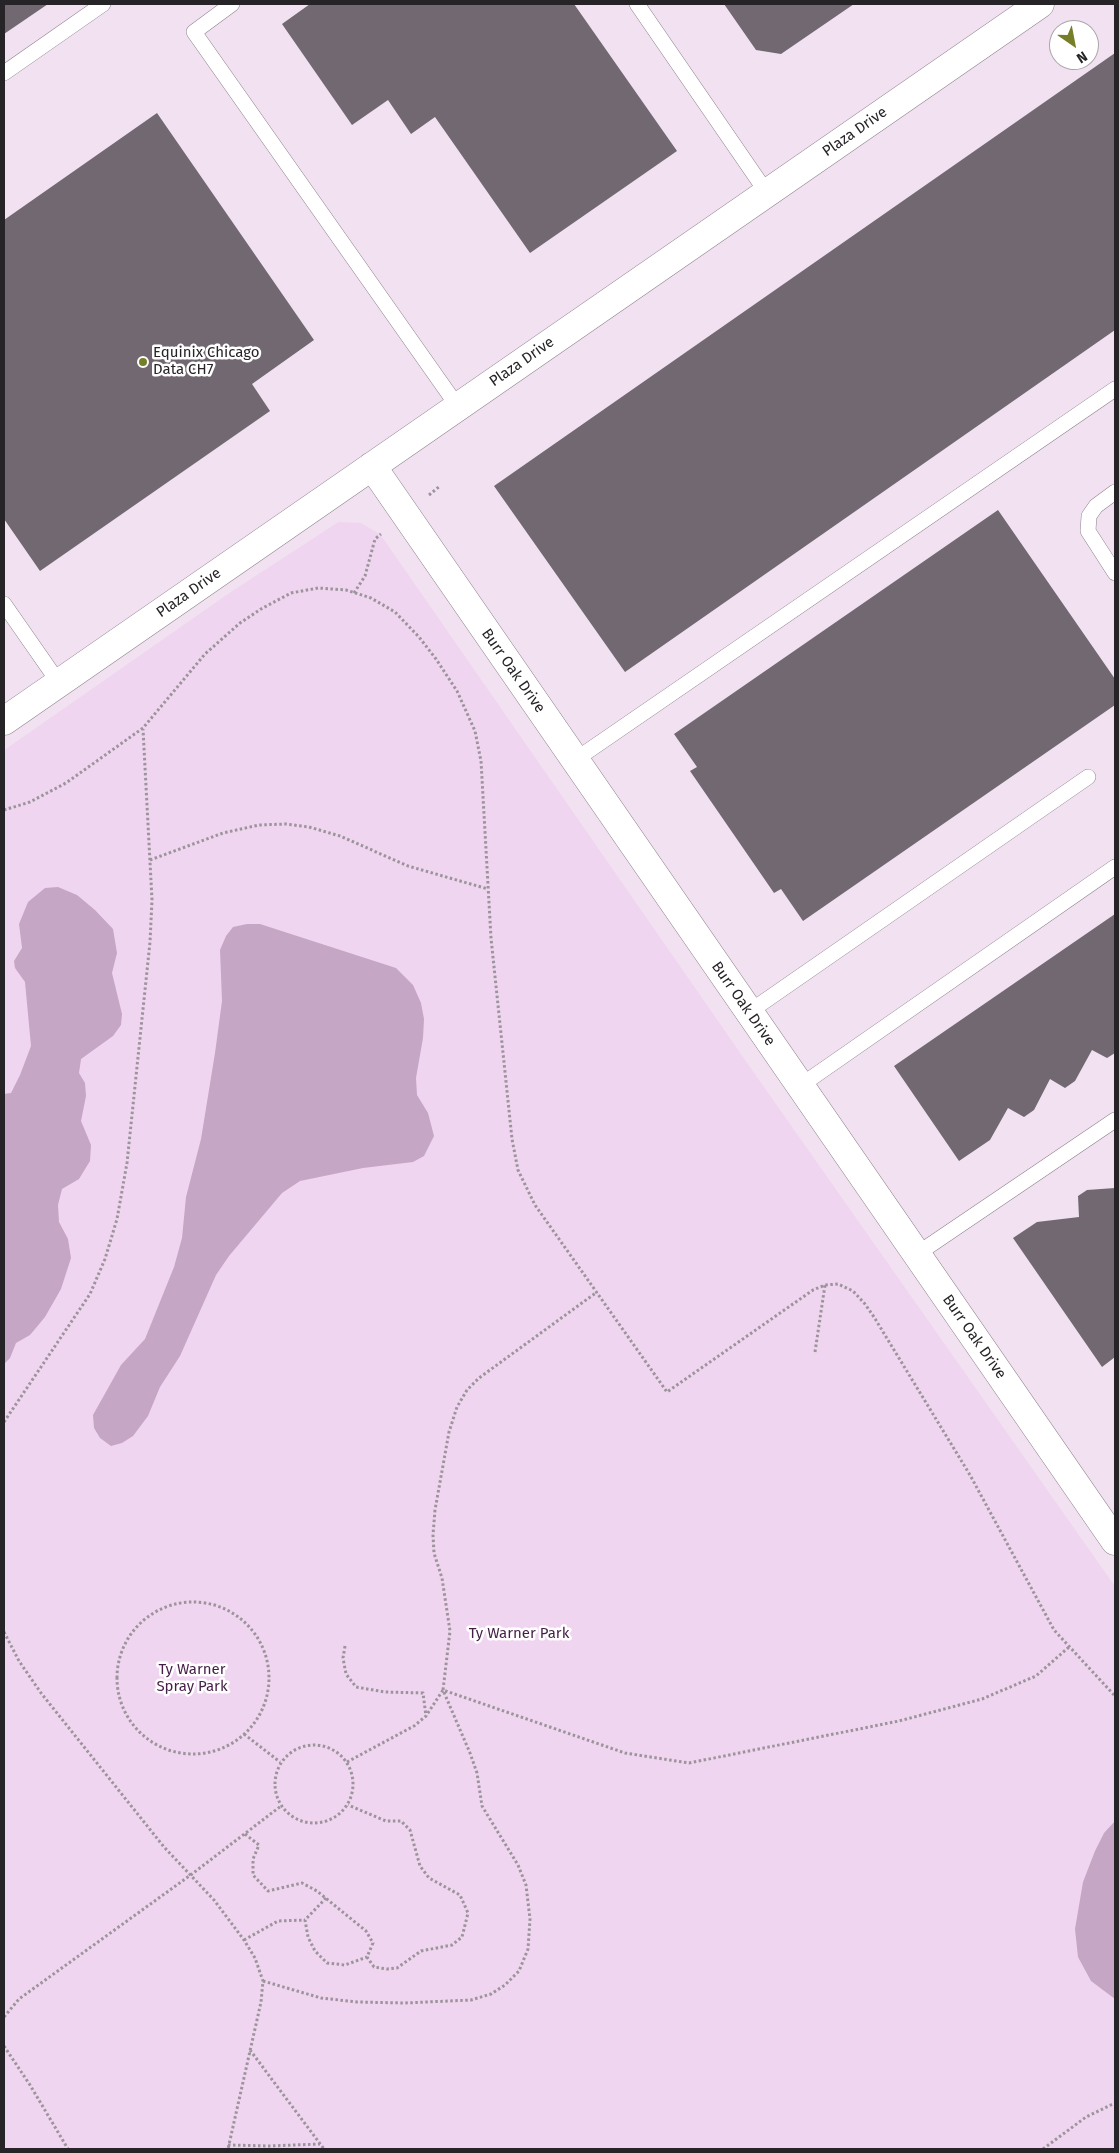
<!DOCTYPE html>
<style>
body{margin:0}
#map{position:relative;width:1119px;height:2153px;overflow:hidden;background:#f8eef8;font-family:"Fira Sans",sans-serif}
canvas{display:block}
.frame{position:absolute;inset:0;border:5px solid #272427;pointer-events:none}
.north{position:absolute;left:1049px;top:20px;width:50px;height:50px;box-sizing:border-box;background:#fff;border:1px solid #a9a7a9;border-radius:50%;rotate:147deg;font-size:14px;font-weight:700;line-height:20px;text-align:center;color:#272427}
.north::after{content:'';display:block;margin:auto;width:18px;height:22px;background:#777e28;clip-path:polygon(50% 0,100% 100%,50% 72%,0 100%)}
</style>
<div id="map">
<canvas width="1119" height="2153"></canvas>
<div class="frame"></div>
<div class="north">N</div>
</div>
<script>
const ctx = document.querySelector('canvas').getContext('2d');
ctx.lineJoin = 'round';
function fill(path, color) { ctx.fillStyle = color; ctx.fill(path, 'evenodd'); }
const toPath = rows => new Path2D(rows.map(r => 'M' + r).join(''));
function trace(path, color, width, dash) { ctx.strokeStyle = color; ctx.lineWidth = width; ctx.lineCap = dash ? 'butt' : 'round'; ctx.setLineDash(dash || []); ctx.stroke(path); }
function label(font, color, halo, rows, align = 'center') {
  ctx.font = font + ' "Fira Sans",sans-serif'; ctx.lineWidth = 5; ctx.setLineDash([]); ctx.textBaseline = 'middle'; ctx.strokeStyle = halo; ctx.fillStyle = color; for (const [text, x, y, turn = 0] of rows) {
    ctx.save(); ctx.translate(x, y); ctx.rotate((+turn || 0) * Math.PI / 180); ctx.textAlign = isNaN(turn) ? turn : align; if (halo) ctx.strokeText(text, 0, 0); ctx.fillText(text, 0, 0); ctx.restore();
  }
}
const built = toPath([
 [4,4,1115,4,1115,1586,753,1071,381,535,338,522,229,593,4,750],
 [1059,30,1089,30,1089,60,1059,60]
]);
const green = toPath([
 [338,522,361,523,381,535,753,1071,1115,1586,1115,2149,4,2149,4,750,229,593]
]);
const water = toPath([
 [58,887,77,895,95,910,113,929,117,953,112,973,122,1014,121,1025,113,1036,81,1059,79,1073,85,1083,86,1096,81,1121,91,1145,90,1161,79,1179,62,1189,58,1205,59,1222,68,1239,71,1258,61,1289,45,1317,30,1335,16,1343,10,1358,4,1364,4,1094,11,1093,20,1075,31,1046,25,982,15,968,14,961,22,948,19,924,28,902,45,888],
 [247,924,260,924,396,968,413,985,421,1003,424,1019,423,1038,416,1078,417,1095,428,1113,434,1136,424,1156,413,1162,363,1168,300,1181,282,1193,229,1256,216,1275,180,1356,160,1387,148,1416,133,1436,122,1443,111,1446,100,1438,94,1428,93,1415,121,1365,145,1339,174,1267,182,1238,186,1197,201,1139,215,1053,222,1001,220,950,226,936,233,927],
 [1115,1821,1115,1999,1091,1981,1078,1957,1075,1929,1083,1882,1095,1851,1104,1833]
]);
const building = toPath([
 [4,4,48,4,4,34],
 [310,4,574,4,677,151,530,253,435,117,411,134,388,100,352,125,282,24],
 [724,4,854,4,781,54,756,50],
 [1115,53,1115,330,625,672,494,486],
 [157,113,314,340,252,384,270,411,40,571,4,519,4,220],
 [998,510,1115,679,1115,705,803,921,781,889,774,893,690,771,697,767,674,734],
 [1115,914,1115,1053,1107,1058,1092,1050,1075,1081,1065,1088,1050,1079,1034,1110,1024,1117,1008,1108,990,1140,959,1161,894,1066],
 [1115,1188,1115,1357,1102,1367,1013,1238,1037,1222,1079,1217,1078,1196,1087,1190]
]);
const path = toPath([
 [429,495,440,486],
 [354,593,365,576,375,539,381,534],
 [4,810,30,802,66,783,143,728,205,654,240,623,261,609,291,593,318,588,346,590,371,598,395,612,419,637,436,659,457,691,475,731,481,761,491,938,512,1139,518,1170,535,1205,667,1392,813,1290,825,1285,838,1284,853,1291,865,1304,874,1317,970,1475,1054,1630,1115,1696],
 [150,860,223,833,259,825,286,824,309,827,340,836,408,866,488,889],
 [815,1352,825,1285],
 [4,1422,90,1294,105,1259,117,1219,127,1163,150,942,152,900,143,729],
 '117 1678a76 76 0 1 1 152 0a76 76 0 1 1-152 0Z',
 [4,1632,19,1661,41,1693,164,1847,214,1900,244,1940,255,1958,263,1981,261,2002,228,2149],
 [345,1646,343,1658,346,1674,356,1687,385,1692,423,1693,426,1716],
 [244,1734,280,1762],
 '275 1784a39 39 0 1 1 78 0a39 39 0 1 1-78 0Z',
 [347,1762,414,1726,426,1716,443,1690,625,1753,689,1763,899,1721,982,1699,1036,1676,1069,1647],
 [245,1834,259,1845,253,1859,253,1875,268,1891,302,1883,317,1891,366,1931,373,1943,367,1957,374,1967,387,1969,397,1968,421,1951,452,1945,462,1937,468,1913,460,1895,429,1878,420,1866,410,1830,401,1821,386,1821,348,1805],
 [326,1898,305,1920,308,1937,315,1951,327,1963,345,1965,367,1957],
 [244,1940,278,1921,305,1920],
 [263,1981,321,1998,357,2002,405,2003,471,2000,491,1994,505,1985,519,1971,528,1949,530,1919,526,1885,518,1865,482,1806,477,1773,470,1753,443,1690,450,1631,442,1578,434,1553,433,1535,435,1510,449,1432,457,1407,467,1390,479,1378,597,1292],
 [4,2017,19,1999,192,1874,281,1806],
 [4,2046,30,2085,68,2149],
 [250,2050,324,2149],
 [228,2145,269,2146,320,2144],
 [1043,2149,1086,2117,1115,2103]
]);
const service = toPath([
 [232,4,194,32,458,407],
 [637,4,767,193],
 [4,73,103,4],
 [1115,492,1096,506,1089,516,1088,531,1115,573],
 [4,604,59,683],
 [575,760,1115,389],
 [749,1012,1088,777],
 [800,1086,1115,867],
 [917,1254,1115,1120]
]);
const minor = toPath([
 [372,466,1115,1541],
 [4,721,1040,4]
]);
const markers = [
 [143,362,5,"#777e28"]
];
const streetNames = [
 ["Plaza Drive",855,132,-35],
 ["Plaza Drive",522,362,-35],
 ["Plaza Drive",189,593,-35],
 ["Burr Oak Drive",513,671,55],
 ["Burr Oak Drive",743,1004,55],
 ["Burr Oak Drive",974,1337,55]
];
const poiNames = [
 ["Equinix Chicago",153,353],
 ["Data CH7",153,370]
];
const parkNames = [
 ["Ty Warner Park",519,1634],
 ["Ty Warner",192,1670],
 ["Spray Park",192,1687]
];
fill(built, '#f1e1f1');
fill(green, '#f0d5f0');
fill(water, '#c5a6c5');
fill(building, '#716871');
trace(service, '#8d848d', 16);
trace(minor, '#8d848d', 29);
trace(path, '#9b949b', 3, [2.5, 2.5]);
trace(service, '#fff', 15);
trace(minor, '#fff', 28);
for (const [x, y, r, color] of markers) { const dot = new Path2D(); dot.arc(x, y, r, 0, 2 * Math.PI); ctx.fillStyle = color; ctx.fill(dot); trace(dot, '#fff', 2); }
label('15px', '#272427', '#fff', streetNames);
label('15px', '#272427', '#fff', poiNames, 'left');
label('15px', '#451e47', '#fff', parkNames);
</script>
